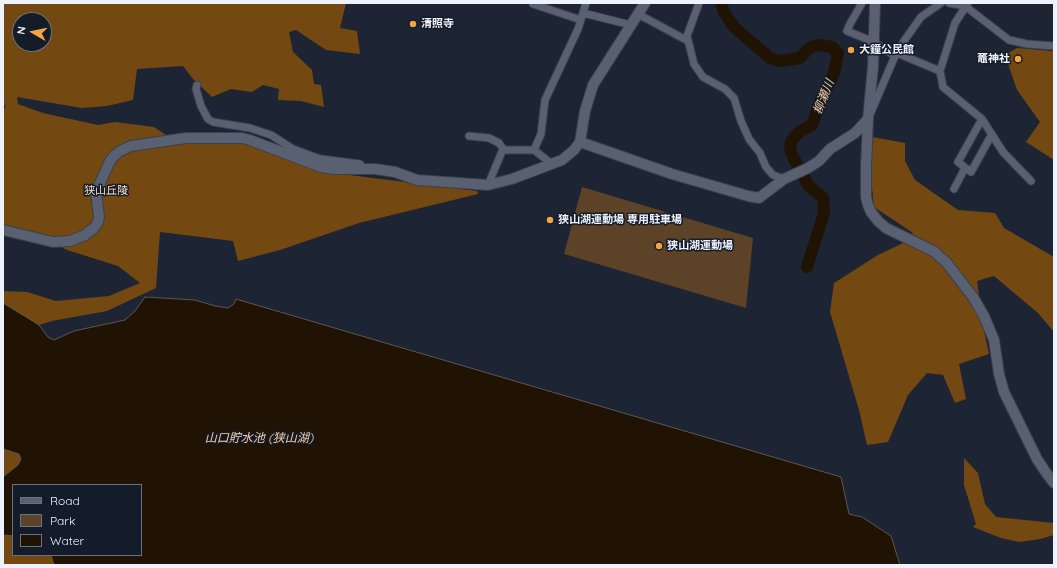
<!DOCTYPE html>
<meta charset="utf-8">
<style>
body{margin:0}
#map{position:relative;width:1057px;height:568px;overflow:hidden;background:#1d2433;font-family:Quicksand,sans-serif}
canvas{display:block}
.frame{position:absolute;inset:0;border:4px solid #edf2fd;pointer-events:none}
.legend{position:absolute;left:12px;top:484px;width:130px;height:72px;box-sizing:border-box;background:#141b29;border:1px solid #6b717e;margin:0;padding:5px 7px;list-style:none;font-size:12px;color:#edf2fd}
.legend li{display:flex;align-items:center;gap:8px;height:20px}
.legend b{width:20px;border:1px solid #6b717e}
.north{position:absolute;left:12px;top:12px;width:40px;height:40px;box-sizing:border-box;background:#141b29;border:1px solid #6b717e;border-radius:50%;rotate:279deg;font-size:11px;font-weight:700;line-height:16px;text-align:center;color:#edf2fd}
.north::after{content:'';display:block;margin:auto;width:14px;height:18px;background:#f4a443;clip-path:polygon(50% 0,100% 100%,50% 72%,0 100%)}
</style>
<div id="map">
<canvas width="1057" height="568"></canvas>
<div class="frame"></div>
<ul class="legend">
<li><b style="height:5px;background:#586071"></b>Road</li>
<li><b style="height:11px;background:#5c4226"></b>Park</li>
<li><b style="height:11px;background:#211304"></b>Water</li>
</ul>
<div class="north">N</div>
</div>
<script>
const ctx = document.querySelector('canvas').getContext('2d');
ctx.lineJoin = 'round';
function fill(path, color) { ctx.fillStyle = color; ctx.fill(path, 'evenodd'); }
const toPath = rows => new Path2D(rows.map(r => 'M' + r).join(''));
function trace(path, color, width, dash) { ctx.strokeStyle = color; ctx.lineWidth = width; ctx.lineCap = dash ? 'butt' : 'round'; ctx.setLineDash(dash || []); ctx.stroke(path); }
function label(font, color, halo, rows, align = 'center') {
  ctx.font = font + ' Quicksand,"Noto Sans JP",sans-serif'; ctx.lineWidth = 3; ctx.setLineDash([]); ctx.textBaseline = 'middle'; ctx.strokeStyle = halo; ctx.fillStyle = color; for (const [text, x, y, turn = 0] of rows) {
    ctx.save(); ctx.translate(x, y); ctx.rotate((+turn || 0) * Math.PI / 180); ctx.textAlign = isNaN(turn) ? turn : align; if (halo) ctx.strokeText(text, 0, 0); ctx.fillText(text, 0, 0); ctx.restore();
  }
}
const green = toPath([
 [582,187,753,238,746,308,564,254]
]);
const forest = toPath([
 [3,3,346,3,340,28,357,31,360,54,326,50,296,30,289,32,293,52,312,70,314,84,321,85,324,107,301,101,278,100,279,89,263,85,252,92,231,89,212,97,194,80,183,66,137,69,133,100,107,106,82,108,17,97,18,104,43,113,98,125,115,122,154,127,166,135,212,136,251,143,317,171,477,191,478,194,359,223,280,250,238,261,233,241,160,232,156,288,107,311,52,321,39,325,3,303,3,291,27,292,56,301,109,296,140,283,118,266,67,250,29,232,3,225,3,111,6,105,3,106],
 [20,20,44,20,44,44,20,44],
 [1054,47,1054,160,1026,142,1040,122,1017,90,1005,55,1017,48,1052,51],
 [872,137,905,143,905,161,915,180,958,210,995,213,1004,228,1054,257,1054,332,1038,313,994,276,977,281,983,326,989,354,959,364,966,399,955,403,943,375,927,373,908,395,888,442,867,445,859,410,830,312,834,283,878,255,901,244,913,233,874,207,870,169],
 [3,449,19,454,21,459,19,465,3,477],
 [964,458,978,473,985,504,996,517,1054,523,1054,535,1040,539,1019,542,1001,538,973,527,976,524,964,485],
 [5,535,13,536,13,555,51,555,54,565,3,565,3,536]
]);
const water = toPath([
 [145,297,195,300,215,306,228,308,234,304,236,299,841,477,849,514,862,517,891,536,900,565,54,565,51,555,141,555,141,485,13,485,13,536,6,535,3,536,3,477,18,465,21,459,19,454,3,449,3,303,39,325,48,337,54,340,74,331,125,320,135,311,145,297]
]);
const river = toPath([
 [721,3,724,12,734,27,770,58,780,61,800,58,809,48,818,45,832,47,838,53,834,73,820,102,812,125,799,132,792,140,790,145,791,153,808,185,823,198,824,213,807,267]
]);
const street = toPath([
 [699,3,687,36,694,64,703,77,725,89,734,98,741,121,749,139,760,153,766,167,773,175,784,179],
 [862,3,850,24,847,31,874,42,895,56],
 [949,3,965,6,1009,40,1027,44,1054,46],
 [968,3,955,23,940,71,943,87,982,119,1003,152,1031,181],
 [533,4,581,20],
 [583,13,631,25],
 [638,14,688,41],
 [897,53,940,71],
 [197,85,196,89,201,106,208,119,213,122,250,128,271,135,293,149,312,156,321,159,360,164,364,169],
 [871,112,895,56,904,41,921,17,941,3],
 [982,119,958,162,971,172,992,134],
 [469,136,489,138,499,143,504,150,534,150,552,164],
 [534,150,541,134,545,100,578,29,586,3],
 [488,185,503,149],
 [954,189,965,168]
]);
const secondary = toPath([
 [875,3,873,67,868,119,866,166,866,197,868,205,871,212,878,221,886,228,935,252,940,257,946,262,973,297,984,316,994,340,999,374,1004,392,1037,459,1047,474,1054,483],
 [580,142,672,174,748,196,759,198,784,179,808,168,819,161,830,149,855,133,868,119],
 [3,230,53,242,70,241,85,235,95,227,98,222,99,217,96,192,110,161,114,156,120,151,131,146,186,138,242,138,250,140,321,167,333,169,375,169,395,172,417,180,488,185,512,179,562,160,574,150,580,142,585,111,593,85,645,3]
]);
const markers = [
 [413,24,4,"#f4a443"],
 [851,50,4,"#f4a443"],
 [1018,59,4,"#f4a443"],
 [550,220,4,"#f4a443"],
 [659,246,4,"#f4a443"]
];
const poiNames = [
 ["清照寺",421,24],
 ["大鐘公民館",859,50],
 ["竈神社",1010,59,"right"],
 ["狭山湖運動場 専用駐車場",558,220],
 ["狭山湖運動場",667,246]
];
const parkNames = [
 ["狭山丘陵",106,191]
];
const waterNames = [
 ["柳瀬川",824,97,-68],
 ["山口貯水池 (狭山湖)",259,438]
];
fill(green, '#5c4226');
fill(forest, '#744911');
fill(water, '#211304');
trace(water, '#5e564f', 1);
trace(river, '#211304', 12);
trace(street, '#3a3f4c', 9);
trace(secondary, '#3a3f4c', 12);
trace(street, '#586071', 7);
trace(secondary, '#586071', 10);
for (const [x, y, r, color] of markers) { const dot = new Path2D(); dot.arc(x, y, r, 0, 2 * Math.PI); ctx.fillStyle = color; ctx.fill(dot); trace(dot, '#141b29', 1.5); }
label('bold 11px', '#edf2fd', '#141b29', poiNames, 'left');
label('11px', '#f9ddc1', '#141b29', parkNames);
label('italic 12px', '#f8cfa5', '#141b29', waterNames);
</script>
